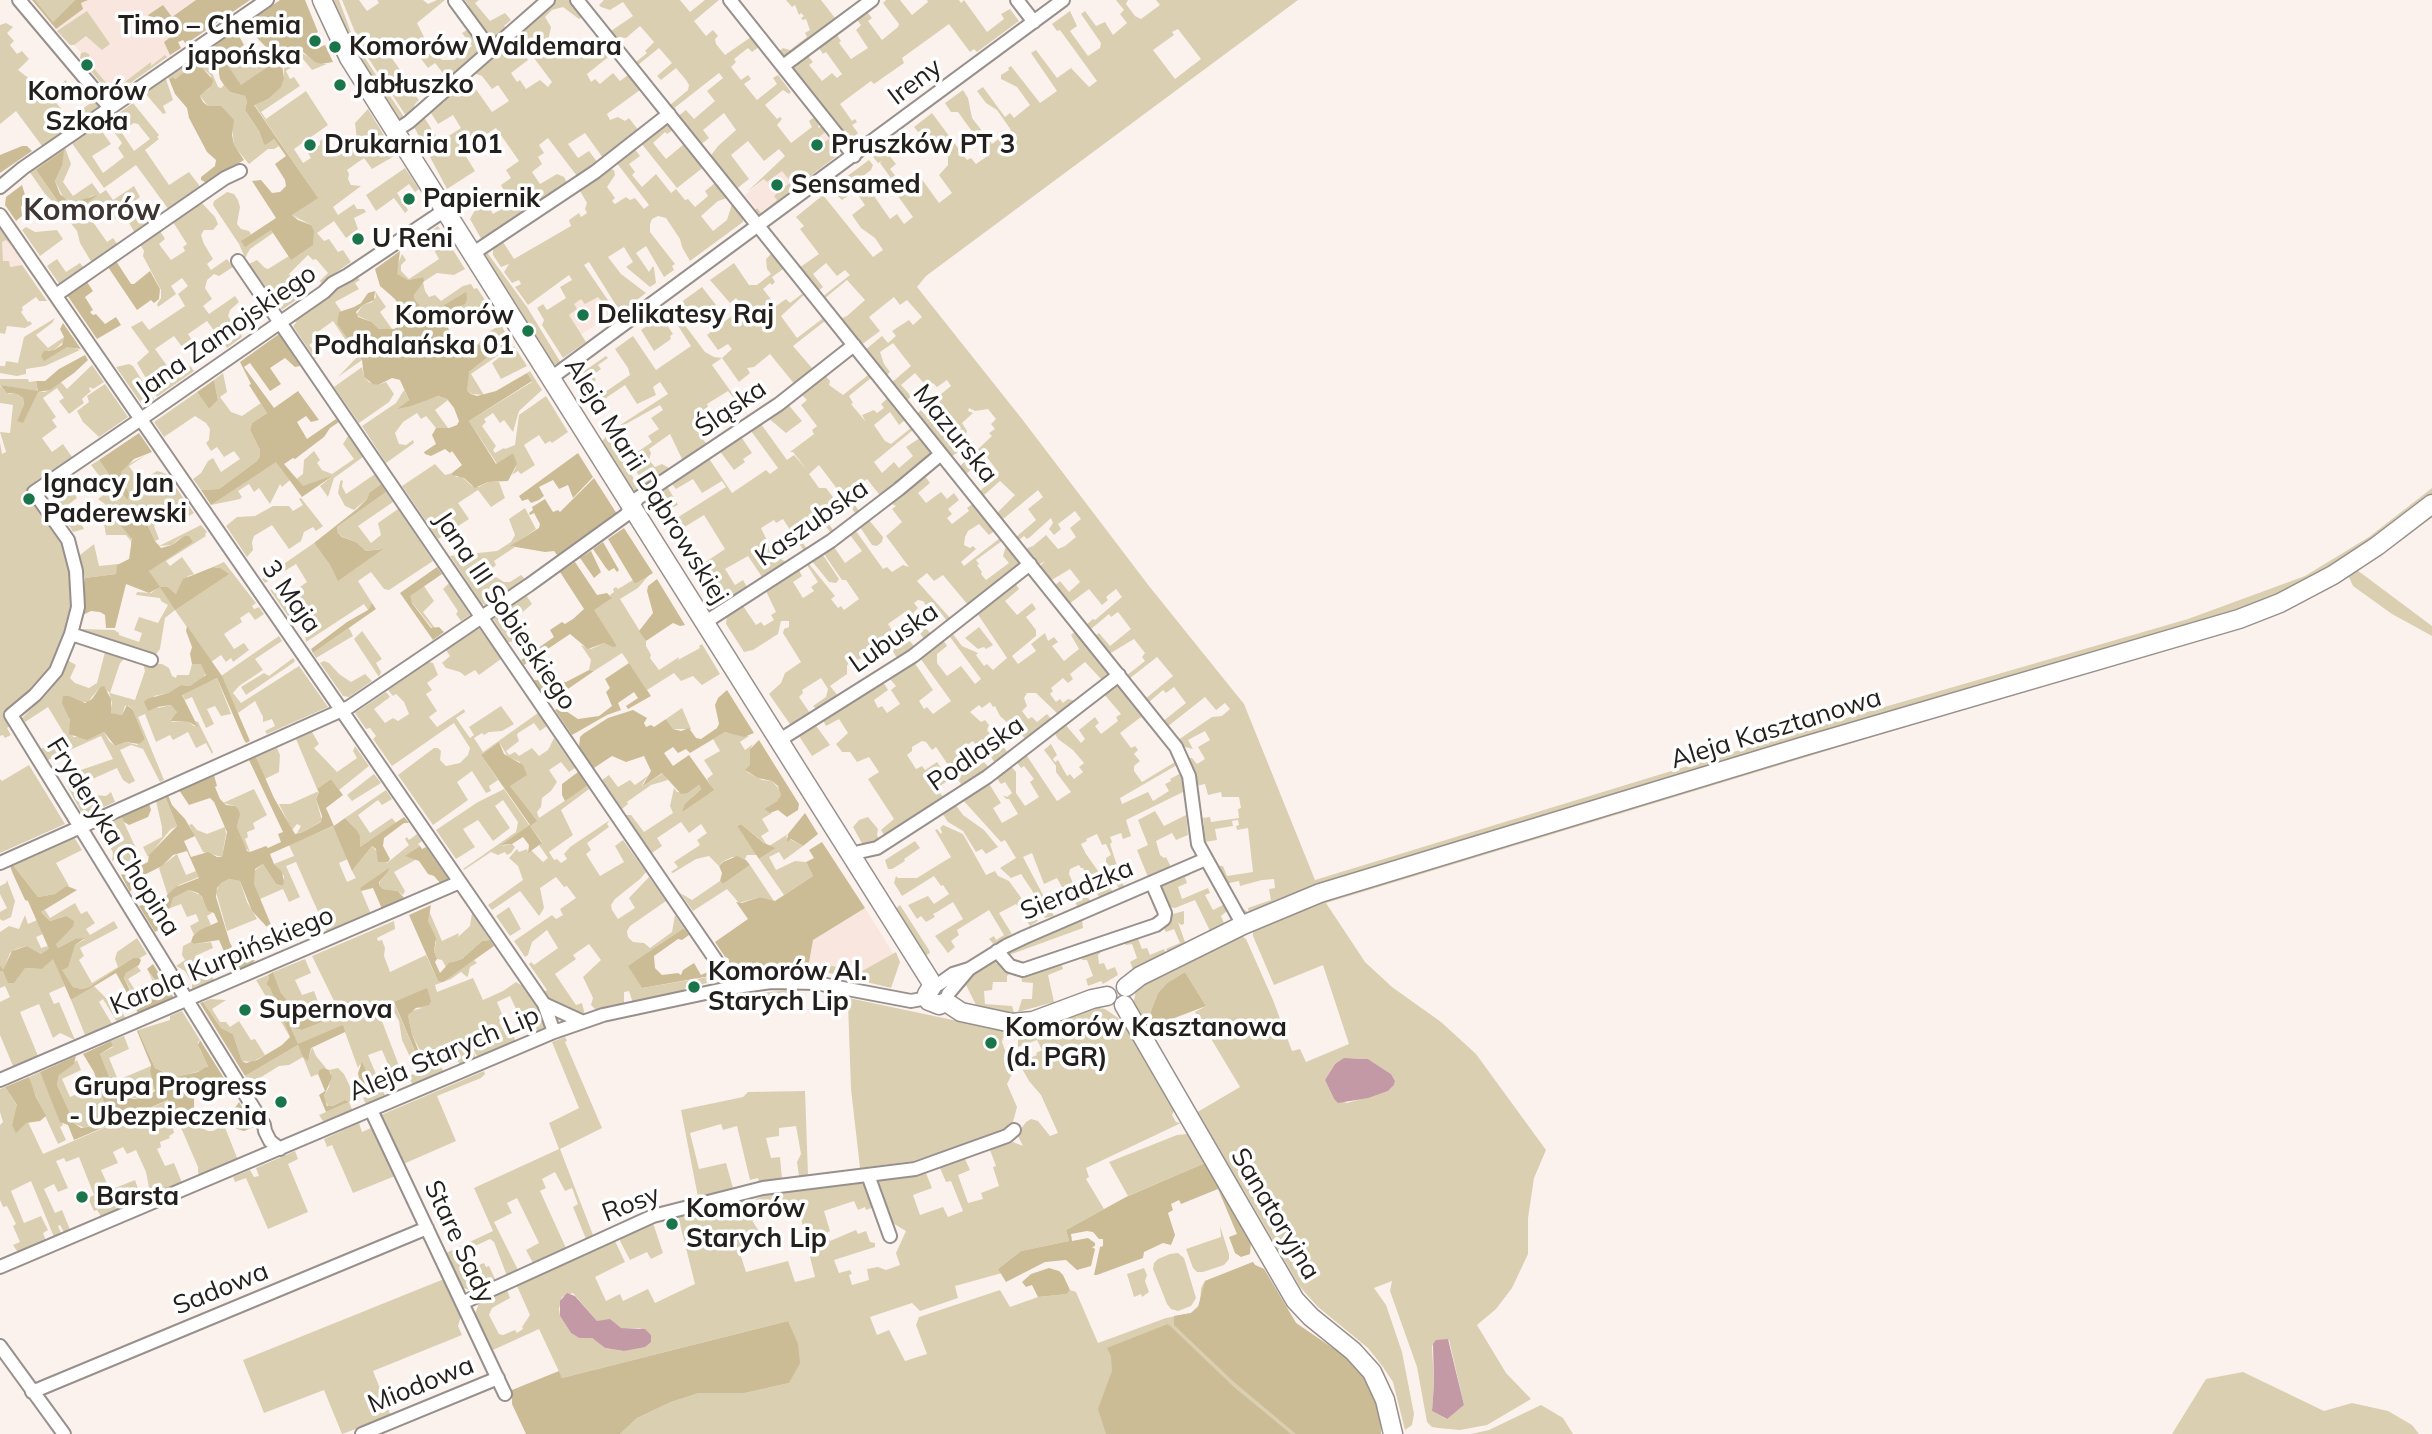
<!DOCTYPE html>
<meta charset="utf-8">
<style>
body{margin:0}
canvas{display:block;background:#fbf2ee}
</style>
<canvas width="2432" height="1434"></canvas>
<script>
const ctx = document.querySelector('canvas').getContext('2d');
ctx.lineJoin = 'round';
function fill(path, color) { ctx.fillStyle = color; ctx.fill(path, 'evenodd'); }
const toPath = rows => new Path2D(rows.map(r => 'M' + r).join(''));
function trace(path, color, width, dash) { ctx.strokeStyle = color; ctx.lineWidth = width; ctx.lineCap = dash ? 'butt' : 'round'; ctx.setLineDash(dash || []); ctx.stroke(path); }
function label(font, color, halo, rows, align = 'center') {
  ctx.font = font + ' Mulish,sans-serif'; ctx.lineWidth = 7; ctx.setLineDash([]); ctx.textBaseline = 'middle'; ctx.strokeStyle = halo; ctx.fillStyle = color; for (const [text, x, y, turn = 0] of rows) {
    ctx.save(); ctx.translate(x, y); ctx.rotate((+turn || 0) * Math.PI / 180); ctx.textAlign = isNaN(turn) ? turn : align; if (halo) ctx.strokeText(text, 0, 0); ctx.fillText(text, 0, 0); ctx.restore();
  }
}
const built = toPath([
 [32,0,250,0,186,44,183,40,178,42,181,48,112,96,88,68,90,66,80,58,81,53,74,45,70,45],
 [818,127,821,127,837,146,807,176,760,213,745,195,792,157],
 [4,233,14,245,22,265,0,268,0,240],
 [594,289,613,314,562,347,544,320],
 [865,908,898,961,867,981,808,968,813,940]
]);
const green = toPath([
 [35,0,75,0,53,22],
 [327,0,339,0,355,43,406,120,398,122,372,85],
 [342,0,359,0,367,11,379,3,377,0,423,0,428,4,437,0,445,0,417,23,429,47,442,60,454,60,472,46,462,33,467,30,480,48,481,55,442,89,438,84,446,77,435,63,428,68,410,44,391,57,408,81,406,84,419,100,415,104,412,115,408,119,361,47],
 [465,0,479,0,475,3,490,21,505,13,511,20,504,26,507,31,491,41,467,11,469,6],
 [553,0,572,0,585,16,579,19,563,7,552,10,545,17,551,27,548,41,553,45,561,44,564,52,573,51,579,58,591,48,597,36,612,54,587,74,591,82,595,79,600,84,613,73,620,81,628,75,640,90,607,114,610,120,618,117,625,121,629,118,639,131,603,158,585,133,568,144,578,158,589,151,598,163,574,180,577,176,548,138,539,145,544,153,538,157,542,164,532,172,540,184,557,174,564,177,568,184,483,242,470,219,475,210,471,204,482,197,493,214,511,203,501,185,511,178,506,170,519,161,496,128,462,150,475,171,447,189,413,125,422,114,443,147,451,143,447,137,461,128,453,115,438,124,429,110,439,100,443,103,449,97,447,94,468,78,492,112,509,101,498,85,492,89,482,76,473,73,512,37,528,60,511,73,517,82,520,80,526,89,540,80,548,87,552,82,516,34],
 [604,0,680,0,690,12,705,0,719,0,694,21,706,36,713,30,718,36,715,39,716,44,725,55,751,37,759,47,752,52,748,48,734,59,736,62,731,67,741,80,748,75,751,79,744,84,757,100,777,84,773,78,778,75,791,92,789,94,783,90,765,105,777,119,780,117,782,119,777,125,791,143,812,127,809,121,814,117,819,124,818,128,821,127,825,132,811,144,816,149,830,138,839,148,838,155,762,213,760,214,757,213,755,210,757,208,761,213,777,200,774,196,791,182,782,171,767,182,764,179,747,192,785,156,779,149,764,161,748,141,731,155,749,179,735,190,709,158,718,146,736,130,724,113,703,130,709,138,699,146,677,117,686,110,694,119,715,101,707,91,723,78,719,73,673,109,670,105,688,90,689,85,686,80,676,68,661,80,657,76,672,63,659,48,638,65,636,62,647,53,645,51,654,42,640,26,626,38,619,37,616,42,600,22,602,20,611,31,633,16,623,2,610,10,601,7,599,5],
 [786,0,821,0,835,18,828,23,831,26,788,56,784,56,778,52,783,48,790,50,807,37,805,33,810,30,806,19,803,20,801,18,804,16,801,13,799,15,795,5,792,7],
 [886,0,900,0,912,15,928,2,927,0,959,0,961,3,964,0,987,32,1004,19,1001,14,1010,9,1019,21,977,52,974,49,970,52,949,24,902,58,904,63,874,84,871,81,840,104,852,121,855,119,857,122,852,125,858,133,849,141,795,73,793,65,808,56,813,62,809,65,822,81,832,73,837,78,842,74,826,52,823,54,819,48,837,35,841,41,839,43,851,59,868,48,856,30,861,25,857,20,867,12,872,18,868,21,882,40,898,27,899,24,883,3],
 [1116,0,1128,0,1126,4,1135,16,1141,19,1160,5,1156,0,1298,0,926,276,917,287,1022,419,1149,586,1244,704,1315,880,1812,728,2188,619,2305,576,2369,537,2432,488,2432,498,2358,554,2263,605,1247,916,1239,909,1242,908,1249,913,1248,908,1271,900,1269,889,1275,888,1274,879,1262,880,1240,886,1239,881,1225,884,1216,868,1219,866,1223,866,1227,876,1253,872,1248,828,1237,830,1236,826,1239,825,1238,820,1232,821,1233,826,1215,829,1217,840,1205,842,1201,826,1204,825,1203,818,1210,817,1211,822,1239,818,1238,809,1241,808,1239,797,1222,797,1221,792,1208,795,1205,784,1196,786,1194,769,1187,758,1192,758,1197,764,1205,759,1198,747,1210,740,1205,731,1188,740,1193,749,1181,746,1178,740,1212,717,1222,716,1230,709,1225,703,1216,710,1205,697,1167,727,1162,722,1186,703,1174,687,1166,693,1163,690,1148,703,1145,699,1173,676,1157,657,1129,679,1126,676,1145,661,1142,657,1145,653,1134,639,1109,654,1095,636,1099,633,1110,646,1131,629,1118,612,1111,617,1109,614,1090,630,1086,625,1093,619,1095,620,1122,597,1116,589,1106,597,1108,600,1102,605,1089,589,1069,604,1053,587,1060,581,1069,592,1080,582,1070,569,1050,581,1038,568,1045,561,1037,566,1025,549,1033,546,1046,535,1058,549,1065,546,1076,537,1070,528,1081,519,1075,511,1058,524,1061,529,1054,535,1049,529,1053,523,1051,518,1030,537,1027,539,1024,536,1019,540,1016,537,1036,520,1028,509,1043,497,1038,490,1002,520,997,513,1015,495,1000,481,983,496,979,492,999,473,986,456,965,475,959,467,992,436,989,433,995,429,991,424,996,419,988,409,975,411,969,408,968,411,973,413,962,423,967,431,964,439,965,447,951,457,917,414,921,410,932,423,946,411,936,398,951,386,947,380,937,387,933,383,927,387,915,373,901,385,911,396,906,402,891,383,911,366,893,343,880,352,884,364,890,372,886,376,865,350,882,336,888,343,896,336,892,331,909,320,913,325,922,317,907,300,900,305,894,297,869,317,880,331,861,345,840,319,847,316,865,300,847,280,824,299,822,297,850,275,845,270,837,276,826,263,813,274,823,287,818,291,799,268,819,254,800,229,804,226,796,217,823,195,873,257,883,250,875,238,861,228,852,215,865,205,855,191,842,200,830,189,869,160,873,165,871,170,859,179,872,197,874,196,890,219,897,214,904,224,913,217,892,188,896,185,880,163,882,161,878,163,873,157,884,149,896,164,890,169,905,189,912,184,914,187,917,185,915,182,921,178,939,203,952,193,939,175,948,165,948,157,937,141,929,146,920,131,918,132,914,127,932,113,967,160,971,158,976,164,989,155,958,112,951,112,945,103,963,90,968,98,972,118,992,144,1011,130,997,110,986,103,977,91,983,87,1005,117,1010,113,1014,118,1030,105,1017,87,1001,79,1001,75,1009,70,1008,68,1011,66,1040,103,1057,91,1031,53,1036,50,1057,78,1071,68,1089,87,1097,81,1060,30,1057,31,1052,24,1070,11,1077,26,1070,31,1088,56,1100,48,1101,43,1081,14,1085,11,1096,26,1105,22,1113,35,1127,23,1120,14,1124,10],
 [1178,29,1201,59,1175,79,1153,50,1174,35,1172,32],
 [87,11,110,44,102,50,86,36,74,45,70,45,57,31],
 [6,23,13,27,7,33,14,41,10,45,17,54,22,51,29,59,18,70,31,80,39,82,48,94,66,80,67,83,51,97,69,118,95,100,99,106,42,146,16,111,0,124,0,25],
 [266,47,278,60,241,86,225,63,237,57,246,66,264,53],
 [297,47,302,53,321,64,327,64,312,70,303,59,286,71,290,79,294,77,300,86,261,112,266,119,306,91,328,125,294,149,303,163,311,158,308,153,320,145,320,141,327,136,338,154,355,143,357,140,355,123,368,109,396,155,372,169,364,158,347,170,349,174,348,179,351,185,361,186,333,207,338,215,354,204,357,209,364,209,366,212,354,218,358,229,346,238,334,221,317,233,324,241,329,239,338,252,343,250,351,262,321,283,320,281,328,273,316,259,313,260,308,255,289,274,303,295,282,310,249,264,257,260,265,268,268,269,289,256,291,259,311,225,292,215,317,197,254,104,268,99,284,78,284,65,281,58],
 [203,51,218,87,221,88,224,85,230,92,245,96,247,102,245,110,259,131,263,142,274,139,279,146,274,149,268,149,249,164,234,146,232,126,221,106,208,106,200,96,209,88,211,76,207,72,199,66,174,79,173,77,169,79,166,75],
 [85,52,90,55,86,59,113,91,151,62,151,66,165,55,167,57,112,96,88,68,90,66,80,58,81,53],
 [165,76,173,100,163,106,166,113,163,114,144,92],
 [133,103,159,135,157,137,159,139,145,150,169,185,189,172,199,185,199,189,169,210,136,165,104,188,71,142,96,123,111,144,92,156,103,173,124,157,118,148,122,143,107,122,112,118,134,151,150,139,138,124,134,123,126,128,116,115],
 [666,122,674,127,673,130,667,134,665,132,653,143,666,159,684,144,682,142,684,140,705,166,677,188,641,143],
 [64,145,71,164,63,182,73,196,92,183,100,194,106,190,113,200,134,186,140,197,132,203,143,217,155,211,160,216,135,233,125,216,118,221,116,218,114,220,107,212,93,222,107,242,113,238,118,245,92,263,80,243,77,231,69,221,65,224,53,202,45,194,29,171],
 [62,166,55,181,64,199,79,202,94,195,68,216,36,170],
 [634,148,640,156,629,164,635,172,632,175,642,187,656,174,671,193,676,189,685,200,688,199,695,207,708,196,705,191,715,183,727,198,718,201,701,216,713,231,727,220,732,204,736,203,743,217,743,222,690,261,682,247,680,239,666,218,658,216,652,219,650,224,650,232,675,264,672,266,674,270,664,277,646,246,636,253,649,272,653,266,654,268,656,283,650,287,626,267,633,262,624,247,608,257,621,274,646,293,622,311,619,310,589,262,584,265,616,312,613,314,598,297,585,304,581,299,574,304,577,309,569,315,586,342,563,358,542,325,544,320,537,308,543,304,547,310,566,298,560,287,572,280,569,275,528,305,515,287,521,284,519,280,512,283,504,272,509,264,501,267,493,255,493,248,496,243,515,230,516,233,503,242,514,259,571,226,569,220,579,213,581,217,587,213,585,209,587,203,580,191,610,169,614,170,615,175,607,187,615,198,612,201,615,204,626,197,630,200,635,198,644,209,649,205,616,162],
 [405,168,419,189,415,192,409,184,397,193,408,210,405,213,394,198,376,211,366,195],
 [227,192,234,194,238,200,240,207,237,224,241,229,249,231,251,234,242,241,271,229,273,233,250,249,245,258,239,244,213,205,214,201],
 [201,202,215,217,218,224,213,230,204,230,201,235,204,244,213,259,207,264,211,270,227,259,233,267,219,276,214,274,207,280,205,288,212,299,203,306,209,314,235,296,239,302,230,310,228,316,237,329,239,328,242,337,227,348,207,321,188,334,195,345,185,351,174,336,155,349,175,377,190,366,194,371,157,397,137,363,149,352,131,327,142,321,149,330,185,306,178,294,188,286,182,278,171,286,176,294,158,307,157,304,161,298,161,290,143,256,144,251,140,244,160,231,165,239,159,244,171,260,185,251,183,247,187,244,173,222],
 [438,226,465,269,454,275,437,273,423,282,425,291,429,297,435,295,441,301,463,286,471,284,474,289,477,288,491,309,473,322,467,313,448,326,453,310,462,306,466,293,428,316,415,300,414,295,423,281,423,277,408,280,397,275,396,269,402,254,400,251,406,260,401,265,401,271,409,279,439,259,434,250,431,251,427,246,423,248,417,240],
 [26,227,35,232,57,230,63,239,40,256,22,230],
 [0,228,10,244,6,240,2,242,3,261,9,261,10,267,22,265,47,301,39,301,36,297,22,307,23,310,21,312,28,322,30,321,32,324,25,328,7,326,5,334,0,333],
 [771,249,786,267,772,277,775,282,772,285,770,283,763,289,776,306,786,299,790,303,803,293,804,295,781,316,797,338,822,319,820,314,822,312,844,339,842,341,825,321,793,346,812,368,820,363,821,365,796,386,770,354,754,367,747,368,750,373,739,382,722,358,712,365,749,417,728,391,707,404,708,407,696,415,697,420,692,424,708,446,683,461,670,434,649,449,651,453,649,460,655,467,662,464,674,471,647,488,630,462,630,457,652,442,648,436,659,429,651,418,663,410,660,405,615,430,614,429,668,394,660,382,653,387,656,395,637,404,625,385,597,404,595,399,630,375,628,368,615,349,633,336,656,370,691,346,671,315,673,313,672,308,705,352,714,357,722,358,732,349,728,344,718,350,707,335,737,312,734,308,740,303,736,298,730,303,710,280,734,263,749,285,757,285,771,274,767,269,766,259,771,254,768,250],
 [486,251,527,307,561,363,552,365,483,258],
 [57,259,66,272,80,263,84,268,60,285,47,266],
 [356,276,360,280,355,283,359,289,335,302,341,311,337,324,362,360,338,377,357,357,333,321,315,334,318,339,309,345,319,356,315,359,293,326,296,323,294,319,333,286],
 [702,287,716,305,694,323,680,303],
 [375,291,386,307,380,312,392,329,379,329,372,322,356,315,363,305,372,302,376,297],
 [661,316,673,334,670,336,671,339,654,351,641,330],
 [55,318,52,323,36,335,48,348,64,337,63,342,54,350,48,350,43,360,68,346,80,350,45,366,26,369,26,374,17,376,0,373,0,366,5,366,6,361,18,363,24,337],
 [501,325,513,345,471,374,484,395,472,394,467,390,467,378,469,372,507,342,484,347,478,344,488,332],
 [514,346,527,366,501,379,492,363],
 [851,351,854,354,825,375,830,381,829,385,843,395,868,375,871,378,849,396,853,403,851,404,866,422,862,415,874,410,877,413,884,408,881,404,888,398,905,420,899,425,890,412,874,425,885,441,891,444,911,428,913,430,874,462,882,473,894,462,899,468,913,456,906,447,920,438,924,444,927,442,934,453,921,466,919,463,912,469,914,472,882,498,867,479,847,494,859,511,856,514,819,465,809,474,819,488,826,488,836,501,820,513,834,531,850,519,831,533,818,516,795,531,807,549,804,551,783,519,776,523,774,520,761,528,774,555,786,562,778,567,779,570,758,582,762,577,748,556,725,569,735,585,743,580,747,587,754,585,719,608,716,601,721,598,714,599,696,572,698,567,725,549,704,515,678,531,672,521,726,487,722,481,702,493,693,479,676,489,671,483,708,457,732,493,766,470,770,474,778,468,751,431,761,424,787,460,794,455,807,470,793,452,790,452,814,434,812,430,817,426,801,405,807,400,801,394],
 [606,356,608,358,598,365,601,369,593,375,596,380,587,386,593,397,590,398,577,376],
 [129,364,133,366,154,399,143,406,116,367],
 [92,365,104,382,93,389,90,387,89,389,91,391,82,399,84,403,69,414,59,401,64,398,57,388,43,398,56,417,52,420,57,427,42,438,52,452,63,444,72,457,36,481,37,484,28,491,55,526,70,559,73,610,58,659,41,684,5,715,11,725,7,728,11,735,5,738,3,735,0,736,0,442,2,454,6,452,0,432,10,433,13,405,0,403,0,386,9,394,17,394,23,398,24,404,17,421,37,392,0,385,0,379,28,379,29,382,36,381,38,392,45,392,61,382,67,389],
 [362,367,364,377,369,382,378,385,386,382,394,394,389,402,359,423,334,387],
 [530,371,542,390,519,411,513,432,504,420,500,423,493,413,484,419,486,422,482,426,496,446,493,450,495,453,504,448,505,449,515,445,519,415,546,396,568,432,552,443,550,441,545,444,539,435,524,445,535,465,521,474,518,471,512,475,516,467,513,453,497,464,469,421,532,382,527,373],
 [223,373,227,392,220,397,231,412,242,416,261,403,267,413,252,423,250,430,260,450,260,456,257,461,219,489,201,490,193,479,201,473,208,461,213,458,221,472,240,459,234,451,224,457,217,447,211,451,206,443,209,440,210,429,206,423,195,416,164,437,154,422,197,392,209,409,218,400,214,380],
 [105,384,128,417,99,437,83,422,77,411,89,402,87,396],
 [404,390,409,400,399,408,438,396,447,399,448,400,435,410,448,428,436,428,426,416,421,419,417,413,403,422,395,433,399,444,406,445,413,440,414,443,386,463,362,426,396,403],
 [787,403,802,421,786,433,767,417],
 [743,435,742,438,752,453,743,459,745,462,734,470,719,450],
 [348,436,363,457,334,478,328,497,320,486,334,475,303,487,298,484,295,480,303,474,304,460,314,451,320,460,317,463,322,470,332,474,354,459,343,444],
 [607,436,631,474,641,491,633,494,598,445],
 [146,455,129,466,140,482,157,471,167,474,169,477,156,486,159,491,172,482,194,513,173,525,169,516,161,519,162,522,154,526,159,539,155,541,142,513,130,505,121,511,124,517,116,519,130,535,133,543,131,547,131,541,126,535,106,535,104,524,116,520,105,504,98,499,110,490,91,465,99,460,127,500,127,488,121,472,127,465],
 [276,461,290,480,282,487,280,484,270,504,259,488,254,492,249,484,238,491,242,497,240,499,211,505],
 [938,461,945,464,943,467,940,464,925,476,930,483,918,493,926,503,941,492,947,499,954,493,959,500,948,509,952,514,947,518,952,524,969,511,967,508,975,502,997,529,989,535,979,524,968,531,965,537,964,545,970,548,973,546,976,549,961,562,964,566,1000,538,1002,541,976,560,979,564,977,565,982,572,981,574,986,580,1009,563,1003,556,1006,546,1009,544,1022,562,968,605,943,575,934,581,927,573,917,581,951,619,947,621,937,608,931,612,923,601,918,600,914,603,918,608,913,613,931,634,924,639,905,612,888,624,902,646,910,641,914,646,919,645,903,658,901,655,897,658,889,645,887,646,883,641,871,649,872,653,847,665,847,674,830,686,839,697,817,710,813,706,826,697,828,689,821,678,802,690,803,693,799,697,812,716,792,727,769,694,781,683,785,673,801,662,783,633,784,629,789,627,789,621,781,621,778,634,753,650,744,652,726,624,727,614,760,593,743,606,756,625,761,622,764,626,774,620,771,615,776,612,766,591,763,591,800,567,799,570,802,576,793,582,803,598,814,591,811,587,818,582,807,565,809,564,835,596,831,599,838,608,841,606,844,610,859,599,846,580,842,580,824,554,823,555,839,579,836,583,829,582,811,560,826,549,829,550,834,547,845,563,862,551,850,535,856,531,883,569,887,567,892,572,903,565,909,567,886,536,902,522,892,509,896,506,888,502],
 [435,464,445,475,452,473,456,477,462,477,472,486,479,487,488,482,499,482,505,498,491,507,478,490,458,503,469,519,438,539,402,486],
 [375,474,381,484,369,493,367,499,354,510,345,506,338,493,340,482,341,480,343,481,342,486,346,494],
 [68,481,77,498,65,507,77,524,81,523,84,529,73,532,49,494],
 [667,486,678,505,662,512,654,502,652,495],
 [386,492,393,502,358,526,371,543,381,535,378,523,398,509,433,561,389,590,384,589,371,572,358,581,372,603,368,610,364,604,306,642,301,607,288,616,270,590,281,587,290,594,307,582,296,564,265,583,262,579,314,543,330,565,338,580,382,549,366,551,356,542,343,537,338,533,337,527],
 [301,498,323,526,316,531,313,527,304,532,301,541,289,549,272,525,254,536,252,542,253,550,247,557,226,526,237,517,255,516,273,506,289,506,293,511,303,505,299,499],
 [525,508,536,529,511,546,515,547,494,561,496,565,488,572,504,582,510,582,521,575,527,581,488,606,482,604,450,556,497,551,511,542,515,535,509,519],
 [2432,511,2432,517,2357,570,2432,626,2432,636,2392,614,2353,586,2348,575],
 [869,520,883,537,882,542,877,546,872,545,860,527],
 [201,525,207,532,205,534,206,536,166,561,170,566,182,557,194,574,188,576,176,594,170,590,175,609,220,568,213,567,224,562,256,603,252,606,254,609,259,607,264,614,255,620,249,612,240,618,242,622,224,634,234,649,244,643,249,650,233,662,231,658,226,662,221,655,211,662,175,610,165,618,160,649,154,657,82,634,82,629,114,630,119,633,119,635,139,642,142,633,134,630,139,617,158,623,168,605,161,601,160,598,136,595,137,592,151,593,159,587,149,571,181,537,172,545,159,546],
 [94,544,99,566,118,564,116,574,85,578,80,555],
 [649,575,638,588,620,599,646,641,646,646,651,655,650,658,659,670,679,657,678,660,700,648,699,646,702,644,720,674,702,685,693,676,681,681,674,673,647,690,622,653,594,671,589,670,591,660,581,645,591,649,604,643,617,646,593,610,611,598,610,595,614,592,613,589,616,587,618,589,633,580,635,584],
 [449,583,470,615,461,621,456,614,458,611,443,589],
 [1015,583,1019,589,1005,601,1017,615,1032,603,1036,609,1026,617,1036,630,1036,636,1012,656,1018,664,1036,651,1031,644,1045,633,1048,641,1054,637,1058,642,1052,646,1064,661,1079,649,1071,635,1077,630,1111,674,1103,681,1085,662,1070,674,1073,679,1068,683,1063,678,1051,688,1053,691,1050,694,1056,702,1060,699,1063,703,1068,699,1076,701,1060,716,1036,693,1027,693,1024,698,1027,706,1022,711,1028,719,1032,717,1037,722,1047,714,1053,721,1027,740,1000,716,995,706,993,707,990,702,982,708,979,705,970,712,981,722,985,720,989,725,987,730,992,737,995,736,1008,753,995,763,983,746,979,749,973,741,967,745,970,749,962,755,972,770,984,762,991,770,963,787,936,747,932,750,926,742,922,741,912,747,912,751,907,755,916,769,922,766,925,770,937,762,949,780,937,788,943,797,945,798,886,838,881,830,894,819,868,779,879,772,869,757,857,762,850,752,842,752,840,749,836,744,848,733,839,719,826,726,822,718,883,682,888,690,874,700,878,708,882,706,887,713,900,704,891,690,896,686,889,678,914,662,933,690,919,701,924,709,927,707,933,714,951,701,920,658,943,640,947,646,937,654,937,663,947,676,961,666,975,684,981,679,950,637,953,634,962,646,978,653,976,655,984,666,987,664,993,670,1007,658,977,613],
 [424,586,434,601,423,612,435,628,433,629,410,600,410,595],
 [2331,588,2227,632,1961,710,1326,903,1365,962,1392,987,1441,1022,1476,1054,1546,1150,1534,1178,1528,1218,1528,1254,1512,1288,1496,1309,1477,1325,1506,1373,1531,1399,1487,1425,1460,1430,1438,1428,1432,1427,1427,1422,1417,1367,1390,1291,1392,1281,1374,1288,1386,1305,1402,1352,1414,1414,1412,1425,1405,1430,1393,1382,1383,1367,1368,1348,1318,1307,1300,1287,1243,1189,1237,1184,1194,1114,1240,1087,1195,1012,1206,1006,1185,972,1167,983,1158,993,1151,1011,1148,1032,1133,1005,1136,990,1144,980,1171,972,1228,938,1242,936,1246,939,1273,1000,1292,1051,1300,1049,1306,1062,1349,1044,1323,965,1274,985,1253,936,1253,929,1328,895],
 [1351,1058,1368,1059,1391,1074,1395,1081,1394,1085,1388,1091,1347,1103,1334,1099,1325,1080,1335,1064],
 [1449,1340,1464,1405,1446,1419,1432,1411,1434,1384,1432,1347,1433,1344],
 [526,595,532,604,518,616,530,635,520,641,508,642,493,619],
 [979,627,993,645,986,649,984,647,978,649,965,638],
 [349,628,353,636,316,658,313,653],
 [479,628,501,659,479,675,475,670,465,676,460,672,446,668,442,663,450,656,446,650],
 [362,631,382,659,376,663,381,672,379,677,354,639],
 [279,636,282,641,255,659,263,670,239,686,233,693,241,703,299,666,328,707,267,734,265,731,275,726,272,719,263,722,263,717,255,701,238,713,221,676],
 [89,644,127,656,120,663,110,693,135,700,145,671,143,663,162,664,169,668,172,676,176,678,177,675,189,675,192,664,201,664,207,672,202,679,190,686,181,685,168,693,154,696,158,708,171,705,177,711,176,715,170,720,172,722,189,722,194,726,197,726,195,721,198,722,213,752,212,754,206,743,196,748,188,732,173,740,170,735,156,742,145,714,138,717,164,780,160,782,143,749,131,745,120,750,135,781,129,784,123,780,117,768,88,781,95,795,106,796,111,792,115,802,86,815,82,814,67,785,75,781,74,775,78,771,113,759,101,736,48,760,41,749,65,735,48,707,25,722,22,718,38,702,67,660,76,665,70,678,75,683,89,688,97,683,105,652,88,646],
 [100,687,109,692,112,703,110,712,113,714,122,715,125,706,128,705,133,710,145,739,137,745,126,742,115,746,109,741,104,732,88,739,83,737,73,737,69,717,79,702,88,702],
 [293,658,295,661,293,663,246,695,241,687,264,673,269,676],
 [324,661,329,663,339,674,351,682,365,674,372,681,349,697,343,696,320,663],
 [429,662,433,663,438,675,427,683,432,690,426,694,437,711,429,717,437,727,464,709,465,712,456,718,470,738,474,735,469,727,501,706,514,724,502,731,489,732,484,735,482,733,474,738,483,752,538,713,547,726,540,731,534,723,518,733,517,735,519,741,506,751,509,755,515,752,519,756,532,748,539,756,548,750,554,738,575,768,569,772,561,762,549,770,557,782,551,791,542,798,541,807,537,812,539,818,587,786,589,789,561,810,573,835,549,852,554,860,557,859,561,863,567,859,564,854,570,847,610,820,607,824,609,827,587,843,591,850,586,854,600,876,624,862,615,846,623,840,646,872,640,879,615,899,611,905,612,910,618,919,635,908,629,898,649,877,666,901,630,926,627,931,628,937,633,942,644,943,650,948,672,932,675,915,684,928,629,966,642,988,714,976,712,982,685,988,685,991,633,1003,629,991,624,992,624,1005,597,1011,591,1005,593,998,583,977,601,960,589,944,573,955,576,959,555,974,576,1005,582,1003,585,1015,583,1016,551,1005,542,993,547,990,529,964,531,962,534,965,558,948,547,930,532,942,528,955,525,957,514,941,552,915,556,919,563,915,560,909,576,898,567,886,564,887,556,877,540,888,544,908,539,916,520,891,492,910,488,905,523,880,518,866,509,858,517,849,519,852,527,849,528,852,531,850,543,862,548,858,539,845,542,842,530,826,502,846,512,844,515,847,511,853,507,855,505,852,498,855,491,852,464,870,463,869,516,832,518,822,503,800,495,806,510,828,493,841,478,820,463,829,475,847,456,859,436,830,478,802,504,789,529,825,536,821,510,786,520,762,508,757,499,742,481,755,498,780,489,786,491,791,486,793,472,771,457,782,468,800,433,825,398,775,434,748,438,748,441,751,440,760,446,766,460,763,468,755,470,748,454,723,392,766,373,739,376,736,370,728,366,729,355,713,386,692,390,697,374,709,385,723,393,718,398,721,409,714,404,702,396,694,393,696,388,690],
 [217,678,231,714,221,716,215,706,207,709,214,724,206,728,192,697,185,700,182,694],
 [1119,683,1152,723,1149,726,1141,717,1120,733,1131,748,1135,746,1138,750,1134,754,1140,761,1134,766,1134,771,1142,782,1175,762,1177,765,1120,798,1122,804,1148,792,1153,801,1169,791,1165,784,1171,781,1170,779,1183,772,1187,790,1126,820,1131,836,1123,839,1121,833,1110,837,1112,842,1110,844,1124,887,1119,889,1112,874,1116,871,1113,865,1108,866,1106,862,1106,858,1111,855,1106,844,1102,845,1097,834,1086,839,1087,841,1081,844,1086,854,1113,892,1099,897,1083,868,1081,868,1079,865,1070,869,1069,874,1078,894,1086,894,1092,904,1065,916,1063,912,1077,906,1073,898,1069,900,1057,878,1044,884,1032,853,1023,857,1054,916,1045,918,1037,908,1033,892,1021,874,1011,878,1000,868,1016,858,1005,840,1001,842,962,799,988,782,1001,803,993,808,1002,823,1018,814,1009,799,1006,799,1003,795,1007,797,1012,793,1005,782,1001,784,996,777,1010,765,1016,772,1016,793,1025,806,1039,797,1030,782,1034,779,1024,766,1021,768,1016,761,1025,753,1057,801,1071,792,1056,772,1056,766,1044,750,1051,744,1057,755,1053,759,1055,762,1058,760,1067,776,1070,774,1074,779,1083,772,1079,767,1084,763,1073,750,1058,739,1054,732,1064,723,1081,743,1085,739,1079,730,1095,717,1099,723,1095,726,1101,734,1118,721,1116,717,1121,714,1103,693],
 [682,708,691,729,673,729,666,719],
 [814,723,830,745,812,756,799,736,802,731],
 [312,732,319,744,314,748,337,772,357,758,353,751,355,746,369,766,339,790,331,779,317,789,296,739],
 [725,732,749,736,740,742,745,750,753,744,750,749,750,768,746,770,747,772,762,780,772,781,780,790,781,795,777,801,764,809,772,813,762,819,769,831,761,836,767,845,741,824,737,826,757,855,747,855,745,859,732,857,722,862,719,866,709,856,696,859,673,873,671,872,678,867,674,862,700,845,697,840,707,833,701,824,689,833,681,822,657,838,662,846,652,853,626,815,631,815,644,832,673,813,670,806,674,788,677,792,688,793,699,785,701,789,691,798,713,790,707,779,713,774,704,760,720,751,713,739],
 [277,748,280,755,279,772,265,779,256,757],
 [29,765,65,824,0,853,0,779,2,781],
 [663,773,668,780,651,785,627,802,628,804,622,809,602,780,609,775,618,787,630,780,635,785,649,775,643,783,642,787],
 [374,774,381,783,352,801,347,795],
 [254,789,267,815,253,823,255,829,247,832,248,837,245,839,250,852,245,848,237,827,239,818,235,806,223,803],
 [386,790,392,799,382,805,378,800,358,815,370,833,392,818,396,823,360,847,356,829,345,818],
 [319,791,316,799,322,821,303,832,297,833,301,826,297,824,292,830,279,804,290,804],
 [165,796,177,826,170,830,148,857,143,847,162,837,162,827,156,801],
 [955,804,963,815,984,830,998,847,986,854,982,849,976,852,963,831,948,822,942,813],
 [1155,811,1164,826,1186,815,1188,835,1176,840,1172,833,1156,841,1160,855,1164,858,1166,857,1171,867,1148,877,1137,850,1148,845,1138,820],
 [121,816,139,855,123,864,119,857,112,861,113,853,102,830,103,824],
 [868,817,878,829,877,835,880,842,864,847,853,827,859,820],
 [192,824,197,830,207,834,225,827,226,834,222,857,203,852,189,825],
 [943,825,963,834,986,875,995,871,998,876,1009,881,1038,921,1030,926,1016,904,999,913,1012,934,1009,935,1009,939,996,947,989,939,994,936,996,940,1004,935,989,910,957,930,959,935,951,941,955,947,948,953,935,936,963,919,953,902,937,912,933,914,935,917,926,922,921,916,917,919,908,905,928,896,934,904,949,894,943,885,941,886,934,876,902,896,894,883,896,876,898,878,917,878,951,857,935,830,937,829,941,834,942,832,940,828],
 [334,826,348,859,339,863,347,882,356,878,352,871,372,846,387,863,409,845,405,839,407,837,409,840,417,834,422,841,418,844,420,846,406,856,417,859,394,872,405,891,403,895,398,891,383,889,379,885,380,881,389,871,360,888,371,914,327,932,296,862,286,866,300,897,289,902,283,889,260,899,253,884,254,871,263,864,276,884,282,886,284,876,274,864,294,856,289,845],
 [788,834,786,837,803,846,784,860,779,852,769,857,776,870,795,861,806,862,813,876,784,895,759,859,776,848,769,846],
 [74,837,82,850,56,863,69,886,55,894,38,897,13,865],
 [915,841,920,848,904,859,905,861,892,869,888,869,885,860],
 [177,854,186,875,196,871,199,877,179,885,168,896,159,868],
 [750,865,774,901,760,897,739,903,727,889,693,911,680,893,692,900,720,881,723,884],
 [1190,872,1190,875,1185,877,1187,883,1178,887,1182,899,1208,888,1210,893,1205,895,1213,910,1223,905,1227,911,1221,916,1224,923,1231,920,1232,922,1211,933,1195,900,1175,908,1165,906,1158,885],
 [229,879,240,881,247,902,257,919,227,931,216,892,220,883],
 [7,880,15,901,11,917,3,921,0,919,0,912,7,908,0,894,0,886,6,883],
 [189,890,200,895,212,913,207,916,211,925,194,935,190,926,199,921,196,914,187,917,181,904,168,909,173,898],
 [75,903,81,914,87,911,95,923,86,929,90,935,114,921,118,928,80,948,84,956,79,960,92,983,118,967,115,959,117,952,137,938,147,954,140,958,133,958,89,987,82,989,73,987,62,971,75,945,85,939,75,939,58,948,56,944,58,941,73,927,66,916,50,921,41,912,45,910,50,918],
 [900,905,929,950,930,953,922,958,894,910],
 [509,907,521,929,510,936,496,916],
 [429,911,442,941,459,933,458,937,470,926,472,913,490,940,482,941,462,959,452,962,446,967,442,960,437,959,434,951,436,942,428,921],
 [1184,911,1184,924,1181,925,1178,922,1186,945,1168,954,1166,949,1180,943,1174,929,1166,932,1163,927,1169,915],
 [25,915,28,924,37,920,43,934,36,937,41,948,48,946,50,950,41,954,27,946,16,949,10,953,3,971,17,979,21,971,25,968,42,969,53,958,65,986,49,993,54,1004,59,1002,75,1040,60,1033,53,1038,39,1004,20,1012,38,1056,13,1066,0,1035,0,1002,10,997,5,986,0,988,0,971,2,970,0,965,0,932,9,926,19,929],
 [1082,920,1083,928,1009,955,1006,953,1060,927],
 [394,921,395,929,377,938,378,941,382,940,385,948,384,956,390,972,426,955,438,981,443,981,474,960,477,963,470,967,468,976,467,977,461,972,451,979,435,985,437,992,473,978,483,1000,503,991,516,982,521,985,524,982,545,1014,547,1028,538,1032,534,1024,542,1022,536,1021,522,1012,518,1013,510,996,497,1002,504,1019,499,1022,506,1035,513,1034,516,1043,478,1058,473,1049,476,1059,460,1066,456,1056,439,1064,444,1072,414,1086,408,1077,417,1072,402,1040,399,1021,393,1010,380,1016,401,1071,392,1074,382,1050,368,1055,386,1098,367,1106,363,1098,372,1094,374,1091,360,1064,358,1068,345,1032,298,1045,308,1060,312,1047,316,1056,326,1068,319,1070,318,1074,311,1077,303,1057,289,1065,279,1066,250,1084,245,1076,298,1045,291,1028,302,1030,328,1019,324,1013,313,1014,295,1009,281,993,273,972,305,959,311,973,295,980,302,995,314,991,320,1007,334,1001,312,956],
 [394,1003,422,1008,411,1011,408,1015,412,1034,428,1068,423,1070],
 [1137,936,1142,949,1147,948,1150,955,1164,949,1167,956,1133,969,1130,962,1137,958,1132,944,1126,945,1123,942],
 [191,942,194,944,211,942,213,948,195,956,203,975,211,974,214,980,192,990,192,983,185,971,176,966,185,960,182,955,183,946],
 [1104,949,1098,955,1099,964,1104,963,1107,970,1115,967,1118,975,1103,984,1101,981,1088,986,1086,979,1093,976,1087,960,1082,960,1081,956],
 [896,952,900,962,891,988,817,970,819,966,827,965,858,971,864,970],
 [995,957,1012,972,1007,976,1007,982,993,982,992,990,984,991,985,1004,1012,1006,1014,1013,991,1010,976,1005,964,981,976,969],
 [1061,963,1063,969,1048,975,1054,1002,1018,1012,1022,999,1032,999,1033,983,1022,982,1021,974],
 [137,966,141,971,128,979,140,998,156,988,148,971,162,992,160,996,140,1007,124,978,126,973],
 [791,966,808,968,805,977,742,981,742,978,734,971],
 [268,975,269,978,266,984,270,988,290,1037,256,980],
 [94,986,108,1000,117,1003,126,1019,117,1022,103,999,99,1002,112,1024,85,1035,71,1000],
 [790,990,793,996,759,999,758,1007,749,1003,742,1004,741,995],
 [825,993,1005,1031,1007,1038,1003,1038,1002,1042,1013,1072,1007,1084,1017,1107,1013,1122,1011,1124,1009,1123,1006,1130,913,1161,860,1168,851,1089,848,1003,824,998],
 [210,999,226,1000,212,1009,220,1022,226,1022,230,1027,239,1021,251,1040,255,1039,265,1055,252,1062,242,1061,233,1034,221,1028,203,1002],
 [1094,1007,1105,1009,1121,1020,1174,1111,1172,1115,1176,1122,1181,1123,1086,1168,1089,1177,1086,1179,1104,1209,1066,1230,1069,1241,1021,1251,998,1269,1002,1273,955,1286,958,1298,920,1311,912,1303,870,1317,877,1335,889,1330,905,1361,927,1354,916,1325,919,1317,1000,1290,1010,1307,1038,1297,1067,1294,1070,1290,1076,1292,1098,1343,1166,1318,1191,1313,1200,1304,1201,1288,1205,1281,1253,1262,1255,1265,1264,1269,1296,1323,1353,1362,1380,1414,1381,1434,620,1434,637,1418,671,1402,699,1393,745,1393,789,1383,788,1321,562,1378,539,1329,493,1350,475,1314,479,1303,507,1290,510,1298,492,1308,489,1315,499,1334,503,1335,515,1330,517,1333,523,1329,522,1327,530,1315,517,1286,615,1241,625,1262,595,1277,606,1301,620,1294,623,1301,648,1289,655,1303,695,1284,678,1216,745,1199,753,1222,764,1239,738,1247,746,1272,788,1261,795,1282,815,1277,810,1257,813,1253,808,1232,804,1231,797,1202,762,1211,756,1199,771,1193,860,1182,866,1186,874,1207,866,1210,865,1207,858,1210,854,1201,824,1211,830,1231,827,1233,830,1241,856,1230,858,1234,866,1231,870,1242,875,1243,875,1247,834,1260,839,1273,850,1270,852,1274,849,1275,852,1285,869,1280,867,1269,878,1267,886,1270,900,1265,896,1253,906,1231,889,1221,877,1185,879,1180,917,1176,926,1173,932,1188,913,1195,920,1215,943,1207,948,1217,963,1211,951,1181,946,1182,940,1168,965,1159,970,1170,958,1175,968,1203,983,1199,981,1193,999,1186,993,1167,996,1166,990,1150,1013,1142,1023,1146,1017,1134,1026,1122,1031,1119,1038,1121,1050,1136,1058,1133,1041,1095,1029,1081,1020,1065,1021,1062,1037,1055,1036,1053,1042,1050,1037,1040,1018,1047,1018,1032,1040,1027],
 [573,1293,597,1321,621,1328,640,1328,651,1335,651,1342,624,1351,605,1348,592,1338,579,1338,571,1333,560,1316,559,1309,562,1297],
 [182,1011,200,1040,198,1042,200,1050,208,1065,204,1070,176,1077,155,1068,138,1030,170,1020,170,1016],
 [124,1036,129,1049,109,1058,118,1080,151,1066,150,1071,155,1089,145,1097,128,1099,117,1096,100,1054,113,1047,111,1041],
 [565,1037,567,1041,565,1042,602,1128,560,1149,593,1235,586,1239,573,1207,578,1204,572,1188,565,1191,555,1172,542,1179,546,1188,540,1191,566,1248,533,1263,526,1250,539,1243,517,1198,507,1203,512,1213,494,1222,518,1270,507,1276,494,1242,490,1239,462,1252,465,1258,469,1257,474,1267,484,1263,486,1267,489,1266,496,1281,474,1291,463,1288,446,1253,493,1231,474,1188,559,1149,549,1123,579,1108,552,1042],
 [77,1060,81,1070,62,1079,70,1097,98,1085,106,1109,102,1120,85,1128,75,1124,57,1085,59,1075],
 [338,1068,344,1074,356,1099,349,1102,353,1112,325,1124,319,1115,349,1102,345,1100,329,1107,325,1101,324,1096,329,1087,331,1073,329,1070],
 [484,1071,485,1074,481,1078,437,1096,456,1141,401,1165,380,1120,381,1115],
 [40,1072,63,1125,60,1127,66,1140,58,1144,30,1083,29,1077],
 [5,1087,18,1107,12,1125,28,1122,43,1154,169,1100,180,1125,173,1128,174,1133,169,1136,170,1138,160,1142,161,1147,157,1149,165,1166,174,1163,183,1185,151,1198,146,1172,136,1150,127,1154,123,1147,113,1152,118,1163,101,1170,110,1190,135,1180,141,1197,141,1203,102,1218,97,1210,94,1211,88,1198,94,1195,79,1157,66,1162,64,1158,56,1161,68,1188,58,1192,54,1184,44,1189,55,1213,62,1210,71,1232,65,1234,60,1225,58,1226,62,1235,54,1237,31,1181,11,1191,24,1223,41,1216,48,1230,43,1233,46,1241,19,1254,13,1245,20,1242,13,1226,16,1224,7,1206,3,1207,0,1200,0,1125,3,1122,0,1112,0,1089],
 [805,1091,808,1175,799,1176,797,1162,801,1154,796,1126,779,1128,779,1136,766,1138,771,1158,780,1157,782,1179,759,1182,758,1178,750,1180,737,1126,723,1130,721,1124,690,1133,699,1169,726,1163,733,1188,698,1197,681,1110,743,1097,748,1092],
 [195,1113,202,1128,208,1131,213,1131,224,1125,238,1160,202,1177,198,1173,198,1167,182,1130,194,1121],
 [359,1123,362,1132,371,1128,395,1176,353,1193,332,1145,327,1147,324,1139],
 [1187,1134,1205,1163,1128,1196,1109,1162,1177,1135],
 [295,1151,298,1159,288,1164,308,1212,268,1229,246,1178,235,1182,233,1177,250,1170,254,1177,259,1176,256,1168],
 [653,1223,663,1253,651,1259,647,1252,630,1260,620,1241,621,1238],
 [1220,1226,1229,1254,1229,1259,1224,1265,1203,1272,1197,1272,1193,1268,1186,1249,1221,1237],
 [1178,1253,1184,1258,1196,1298,1191,1306,1178,1311,1171,1309,1167,1304,1153,1269,1154,1263,1158,1259,1170,1254],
 [1144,1268,1147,1275,1145,1281,1149,1292,1142,1297,1141,1294,1134,1297,1127,1274],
 [444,1279,461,1316,458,1326,462,1335,373,1371,391,1416,342,1434,324,1390,264,1413,243,1360],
 [2243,1372,2324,1411,2352,1403,2388,1411,2412,1425,2419,1434,2172,1434,2206,1379],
 [1541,1405,1563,1418,1573,1434,1471,1434,1489,1430]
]);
const forest = toPath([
 [32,0,35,0,53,22,75,0,88,0,81,3,83,9,56,29],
 [196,0,250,0,186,44,183,40,178,42,181,48,170,55,164,42,173,35,164,23,157,28,155,25,157,19,151,18,148,15,163,5,172,17],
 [280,0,305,0,318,32,310,37,315,49,325,45,333,62,321,64,315,62,297,47,281,58,284,78,281,87,268,99,254,105,318,198,292,215,298,220,311,225,314,231,313,245,291,260,271,230,245,247,241,241,276,218,252,181,261,180,272,193,280,192,286,186,285,180,275,164,286,156,274,139,265,145,263,142,259,131,245,110,247,102,245,96,230,92,224,85,220,79,214,46,233,32,238,34,244,45,236,51,237,57,226,63,241,85,278,60,248,28,247,23],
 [198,63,213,80,212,85,200,96,203,102,208,106,221,106,234,120,232,135,234,145,244,160,207,183,201,180,201,177,215,166,216,160,207,152,189,118,187,108,175,94,169,79,173,77,175,79],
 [22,146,27,146,32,151,0,173,0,155],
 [64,150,62,166,55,181,60,194,68,201,73,202,98,195,68,216,36,170],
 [22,185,26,198,21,207,22,216,16,221,5,205,6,197],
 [400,251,397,274,408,280,423,277,424,281,414,295,415,300,428,315,466,292,467,299,465,304,453,310,448,327,453,343,459,349,466,351,478,344,484,347,502,334,507,342,469,372,467,390,471,394,477,396,496,391,527,373,532,381,469,421,496,464,513,453,517,464,508,481,488,482,475,488,464,478,452,475,452,473,462,465,452,451,450,453,445,449,431,456,425,454,424,452,436,444,432,435,436,428,449,428,457,425,459,421,454,408,447,399,438,396,411,406,397,409,409,400,400,380,392,378,378,385,373,384,364,377,362,360,337,324,339,312,354,307,361,303,368,293,375,291,374,300,363,305,356,312,358,317,372,322,379,329,394,329,406,321,395,299,380,286,375,269],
 [116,261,131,284,134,284,150,271,160,289,159,299,154,303,151,300,137,310,108,267],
 [87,282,93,291,85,297,93,310,90,312,93,315,96,314,105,324,116,317,121,325,97,339,67,295],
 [63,323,81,349,67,347,44,361,41,356,44,351,54,350,62,345,64,337,60,329],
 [279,334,300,366,295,367,285,358,270,368,281,384,270,391,250,363,244,367,274,408,298,391,319,420,311,422,306,416,297,422,307,439,336,419,339,422,330,428,324,437,295,459,293,458,284,464,303,486,334,475,302,497,276,462,211,505,201,490,219,489,257,461,260,456,260,450,250,430,252,423,267,413,249,385,251,384,240,362],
 [85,355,88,360,74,373,50,390,38,392,23,423,17,421,24,404,23,398,17,394,7,393,0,385,38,391,36,381,45,381,59,369],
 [214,380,218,400,209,409,197,392],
 [139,433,152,452,134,459,121,472,129,495,127,500,99,460],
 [578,453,593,477,573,498,568,485,559,489,553,480,539,487,544,496,539,500,531,503,528,499,522,501,519,496],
 [594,478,617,514,557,555,554,551,545,552,510,546,539,528,540,524,534,513,530,515,529,513,533,510,532,507,545,499,553,512,558,510,560,512],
 [381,484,386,492,337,527,338,533,342,537,356,542,366,551,383,549,338,581,330,565,314,543,357,509,367,499,369,493],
 [134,510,142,513,155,541,161,548,172,545,185,536,189,536,193,542,149,571,160,587,167,587,176,594,183,579,213,567,220,568,229,574,175,610,160,587,149,593,126,584,115,628,106,628,105,615,100,612,91,611,81,616,85,578,116,574,117,565,129,559,132,539,116,520,134,513],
 [624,528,653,573,635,584,608,539],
 [603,542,619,570,617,572,614,568,609,571,606,568,593,549],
 [591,551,601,572,594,578,580,558],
 [575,562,597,595,607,593,612,598,594,610,617,646,613,647,604,643,588,649,570,634,524,665,521,660,554,637,550,630,562,622,565,624,573,619,584,609,560,572],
 [437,567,442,574,410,596,412,603,431,628,439,627,444,632,433,640,400,593],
 [657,579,685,625,680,626,673,623,646,641,639,631,653,613,647,591,648,586],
 [372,603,376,609,313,653,311,649,347,622,368,610],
 [187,626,222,676,250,741,246,743,244,740,217,678,182,695,198,727,189,722,170,721,177,712,171,705,157,707,148,711,144,702,147,699,168,693,181,685,190,686,206,675,201,664,192,664,190,654,192,647,186,631],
 [629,663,651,696,628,709,626,706,638,698,634,692,618,703,621,710,607,715,572,735,555,710,560,707,578,719,599,716,612,706,606,692,610,688,605,679],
 [589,670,594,671,549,702,534,680,566,682],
 [104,686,111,699,111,713,122,715,127,705,133,710,145,739,139,744,126,742,115,746,104,732,87,740,69,734,70,720,62,703,63,696,69,696,85,703,92,699,100,687],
 [727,690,754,733,744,737,725,732,690,753,686,749,678,753,673,747,664,753,673,766,689,755,714,790,682,812,685,804,701,789,699,785,688,793,681,794,662,773,642,787,651,771,644,756,626,762,612,756,594,768,579,747,580,737,583,734,608,718,633,710,647,718,644,723,646,727,651,725,654,727,666,719,673,729,681,731,689,728,696,738,701,739,717,728,719,724,715,705,718,698],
 [759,740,799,804,798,810,787,817,778,810,770,813,764,809,777,801,781,795,778,786,772,781,758,778,745,770,750,765,750,749],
 [499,742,504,754,523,765,527,775,510,786,537,821,530,826,542,843,528,853,529,845,523,837,512,844,501,845,530,825,481,755],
 [256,757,274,798,295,834,303,832,321,822,322,816,316,799,319,792,317,789,331,779,343,795,326,808,334,826,345,818,356,829,360,836,360,847,404,817,409,823,404,823,384,838,383,846,390,859,388,862,378,862,376,849,372,846,352,871,333,826,270,854,274,864,282,872,284,883,282,886,276,884,263,864,255,869,254,884,277,939,271,936,267,927,252,911,240,881,229,879,221,883,217,888,216,897,230,943,238,958,248,957,255,960,251,965,233,972,219,940,194,944,191,942,193,936,200,930,218,922,214,913,208,911,202,897,198,893,189,890,173,898,170,907,161,917,162,928,155,932,139,906,164,898,176,887,199,878,187,851,173,855,162,866,146,874,135,874,131,879,133,887,130,892,121,875,148,862,149,855,177,826,165,796,168,795,172,805,185,819,195,836,184,841,191,857,208,852,217,857,222,857,227,832,214,802,210,798,189,805,179,790,214,775,217,786,215,787,220,799,226,805,235,806,238,809,240,814,237,827,247,851,250,852,266,846,268,848,281,842,278,834,283,832,249,760],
 [578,772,587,786,565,801,562,795,562,784],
 [149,803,151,810,148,817,129,825,124,822,121,816],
 [805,813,818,834,803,846,791,839,787,842,788,834],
 [741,824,764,843,776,848,759,859,737,826],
 [822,842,865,908,813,940,808,968,791,966,734,970,715,942,748,919,736,902,742,903,760,897,775,901,813,876,806,862,814,858,809,850],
 [420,846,422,849,426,847,449,880,441,884,434,876,428,874,419,861,405,856],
 [737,856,746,860,750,865,723,884,720,881,722,873,719,866,723,862],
 [13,865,38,897,55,894,67,886,77,890,41,912,50,921,66,916,74,921,73,927,56,944,58,948,75,939,85,938,75,945,68,967,62,970,73,987,82,989,89,987,133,958,139,958,141,960,139,965,126,973,124,978,137,1005,144,1005,161,994,161,989,147,969,153,964,174,998,138,1013,116,973,71,1000,53,959,42,969,25,968,14,983,8,983,3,971,0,971,0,965,3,970,12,951,27,946,41,954,49,949,28,901,25,900,13,874,10,866],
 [389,868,388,872,379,882,379,885,383,889,398,891,405,899,382,909,373,888,361,891,360,888],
 [431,905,428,921,436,938,434,951,437,959,435,962,440,973,449,963,462,959,482,941,490,940,494,946,443,982,438,981,409,915],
 [684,928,689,935,682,940,678,939,654,956,655,968,662,975,678,973,681,975,683,970,694,963,701,975,712,970,716,975,642,988,628,966],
 [273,972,281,993,295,1009,300,1013,329,1014,330,1016,324,1021,302,1030,291,1028,298,1044,343,1025,345,1032,311,1048,308,1061,303,1057,298,1045,245,1076,200,1003,203,1002,221,1028,233,1034,242,1061,246,1063,257,1060,282,1045,290,1037,270,988,266,984,269,978,268,975],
 [1185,972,1206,1006,1164,1022,1148,1032,1151,1011,1158,993,1167,983],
 [427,988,431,1001,429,1005,416,1008,408,1015,412,1034,421,1057,428,1068,423,1070,394,1002],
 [138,1030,155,1068,175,1077,198,1072,208,1066,198,1045,200,1040,234,1094,228,1095,213,1086,203,1091,194,1099,194,1120,182,1130,168,1100,74,1140,68,1125,60,1122,40,1072,76,1056,74,1064,59,1075,57,1085,75,1124,81,1128,88,1127,102,1120,106,1109,94,1072,83,1054,111,1041,113,1046,100,1054,117,1096,134,1099,145,1097,155,1091,150,1071,151,1065,137,1031],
 [362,1062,375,1091,362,1096,358,1073],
 [324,1068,329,1070,332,1077,324,1096,327,1106,332,1106,345,1100,349,1102,326,1112,319,1095,325,1091,318,1074,319,1070],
 [29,1077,36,1097,46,1116,40,1121,26,1123,16,1133,12,1125,17,1105,5,1087],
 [239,1102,254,1127,244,1131,237,1129,233,1124,233,1111],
 [1205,1163,1251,1242,1250,1254,1241,1257,1235,1253,1229,1237,1237,1234,1218,1189,1181,1204,1179,1200,1171,1204,1173,1210,1168,1213,1175,1235,1171,1245,1163,1243,1144,1252,1143,1258,1097,1275,1094,1275,1100,1247,1103,1246,1103,1239,1099,1239,1093,1232,1087,1231,1071,1234,1072,1241,1088,1238,1095,1243,1095,1246,1092,1247,1095,1249,1091,1266,1077,1270,1066,1260,1045,1262,1006,1282,998,1269,1021,1251,1069,1241,1066,1230,1126,1197],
 [1253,1262,1255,1265,1264,1269,1296,1323,1353,1362,1365,1376,1380,1414,1381,1434,1296,1434,1234,1382,1174,1325,1174,1316,1191,1313,1198,1307,1205,1281],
 [1049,1268,1059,1271,1063,1275,1070,1290,1067,1294,1038,1297,1032,1285,1026,1287,1022,1282,1031,1274],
 [788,1321,798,1344,800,1363,789,1383,745,1393,699,1393,671,1402,637,1418,620,1434,526,1434,512,1404,512,1390,559,1371,562,1378],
 [1168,1324,1235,1388,1291,1434,1106,1434,1098,1409,1112,1371,1111,1356,1107,1348]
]);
const water = toPath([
 [1344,1058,1368,1059,1391,1074,1395,1081,1394,1085,1388,1091,1368,1098,1338,1103,1334,1099,1325,1080,1335,1064],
 [567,1293,575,1296,597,1321,610,1319,621,1328,645,1329,651,1335,651,1342,645,1347,624,1351,605,1348,592,1338,579,1338,571,1333,560,1316,560,1301],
 [1448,1339,1464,1405,1447,1419,1432,1411,1434,1384,1433,1344,1436,1340]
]);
const street = toPath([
 [19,0,110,108],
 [577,0,1176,747,1189,776,1198,844,1243,925],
 [730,0,854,156],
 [1017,0,1034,22],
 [455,1,491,50],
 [783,66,872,0],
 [395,131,409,122,548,0],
 [0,187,23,168,267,0],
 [0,215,544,1004,554,1032],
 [472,254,595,172,669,114],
 [238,261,724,972,733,987],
 [56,295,225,178,240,171],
 [551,378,1063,0],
 [704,623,831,541,899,489,941,454],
 [71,634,151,660],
 [778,741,913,656,1030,564],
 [851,856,859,852,877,848,987,777,1119,675],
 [0,863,349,707,529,585,626,515,638,498,779,404,854,345],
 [997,951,1010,966,1023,970,1156,925,1164,919,1165,913,1152,883],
 [939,984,953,974,969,969,1006,946,1025,937,1206,859],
 [948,994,969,969],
 [544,1004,581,1021],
 [0,1080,460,882],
 [371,1110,505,1394],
 [280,1149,270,1141,265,1131,264,1125,11,715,35,695,56,671,71,634,78,607,76,571,68,540,34,492,141,419,324,292,333,283,348,275,445,210],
 [868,1175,890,1236],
 [0,1267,554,1032,603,1015,729,988,771,982,816,983,911,1001,927,998],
 [462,1303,653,1216,763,1188,915,1169,1007,1136,1014,1130],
 [0,1346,64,1434],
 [32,1392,427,1228],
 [362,1434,498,1378]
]);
const secondary = toPath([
 [322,0,349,58,933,985],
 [933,985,927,994,929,1001,939,1005,946,1002],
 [1126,987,1140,976,1243,925,1320,893,1801,747,2239,619,2280,603,2333,575,2377,546,2432,504],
 [946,1002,961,1012,1012,1023,1033,1021,1092,999,1107,996],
 [1124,1005,1295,1300,1311,1317,1353,1351,1372,1372,1385,1400,1393,1434]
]);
const markers = [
 [315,41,7,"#1a754b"],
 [335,47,7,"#1a754b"],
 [87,65,7,"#1a754b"],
 [340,85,7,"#1a754b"],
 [310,145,7,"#1a754b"],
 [817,145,7,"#1a754b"],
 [777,185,7,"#1a754b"],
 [409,199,7,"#1a754b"],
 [358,239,7,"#1a754b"],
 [583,315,7,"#1a754b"],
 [528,331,7,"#1a754b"],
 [29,499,7,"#1a754b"],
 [694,987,7,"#1a754b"],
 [245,1010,7,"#1a754b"],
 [991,1043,7,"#1a754b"],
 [281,1102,7,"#1a754b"],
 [82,1197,7,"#1a754b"],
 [672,1224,7,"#1a754b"]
];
const poiNames = [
 ["Timo – Chemia",301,26,"right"],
 ["japońska",301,56,"right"],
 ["Komorów Waldemara",349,47],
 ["Jabłuszko",354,85],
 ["Komorów",87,92,"center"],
 ["Szkoła",87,122,"center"],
 ["Drukarnia 101",324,145],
 ["Pruszków PT 3",831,145],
 ["Sensamed",791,185],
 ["Papiernik",423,199],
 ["U Reni",372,239],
 ["Delikatesy Raj",597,315],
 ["Komorów",514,316,"right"],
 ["Podhalańska 01",514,346,"right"],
 ["Ignacy Jan",43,484],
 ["Paderewski",43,514],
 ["Komorów Al.",708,972],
 ["Starych Lip",708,1002],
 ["Supernova",259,1010],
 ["Komorów Kasztanowa",1005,1028],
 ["(d. PGR)",1005,1058],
 ["Grupa Progress",267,1087,"right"],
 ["- Ubezpieczenia",267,1117,"right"],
 ["Barsta",96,1197],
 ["Komorów",686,1209],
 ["Starych Lip",686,1239]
];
const streetNames = [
 ["Ireny",915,82,-37],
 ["Jana Zamojskiego",226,332,-35],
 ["Śląska",731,409,-35],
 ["Mazurska",955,434,51],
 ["Aleja Marii Dąbrowskiej",646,481,58],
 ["Kaszubska",812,523,-35],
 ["3 Maja",291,597,55],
 ["Jana III Sobieskiego",505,611,56],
 ["Lubuska",894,638,-35],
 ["Aleja Kasztanowa",1776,729,-17],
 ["Podlaska",976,754,-35],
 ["Fryderyka Chopina",113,837,58],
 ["Sieradzka",1077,890,-23],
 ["Karola Kurpińskiego",222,961,-23],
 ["Aleja Starych Lip",444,1054,-23],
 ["Rosy",631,1204,-21],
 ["Sanatoryjna",1275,1214,59],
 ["Stare Sady",459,1242,65],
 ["Sadowa",221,1289,-22],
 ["Miodowa",421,1385,-22]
];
const quarterNames = [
 ["Komorów",92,211]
];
fill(built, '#f8e6df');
fill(green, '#dbcfb1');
fill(forest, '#cbbc95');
fill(water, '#c499a6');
trace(street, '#98908c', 16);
trace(secondary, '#98908c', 21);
trace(street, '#fff', 12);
trace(secondary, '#fff', 18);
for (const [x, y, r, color] of markers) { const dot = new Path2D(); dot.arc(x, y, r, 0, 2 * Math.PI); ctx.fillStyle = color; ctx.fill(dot); trace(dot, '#fff', 2.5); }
label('bold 26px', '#221f1d', '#fff', poiNames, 'left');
label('26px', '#221f1d', '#fff', streetNames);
label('bold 30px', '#3d3633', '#fff', quarterNames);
</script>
